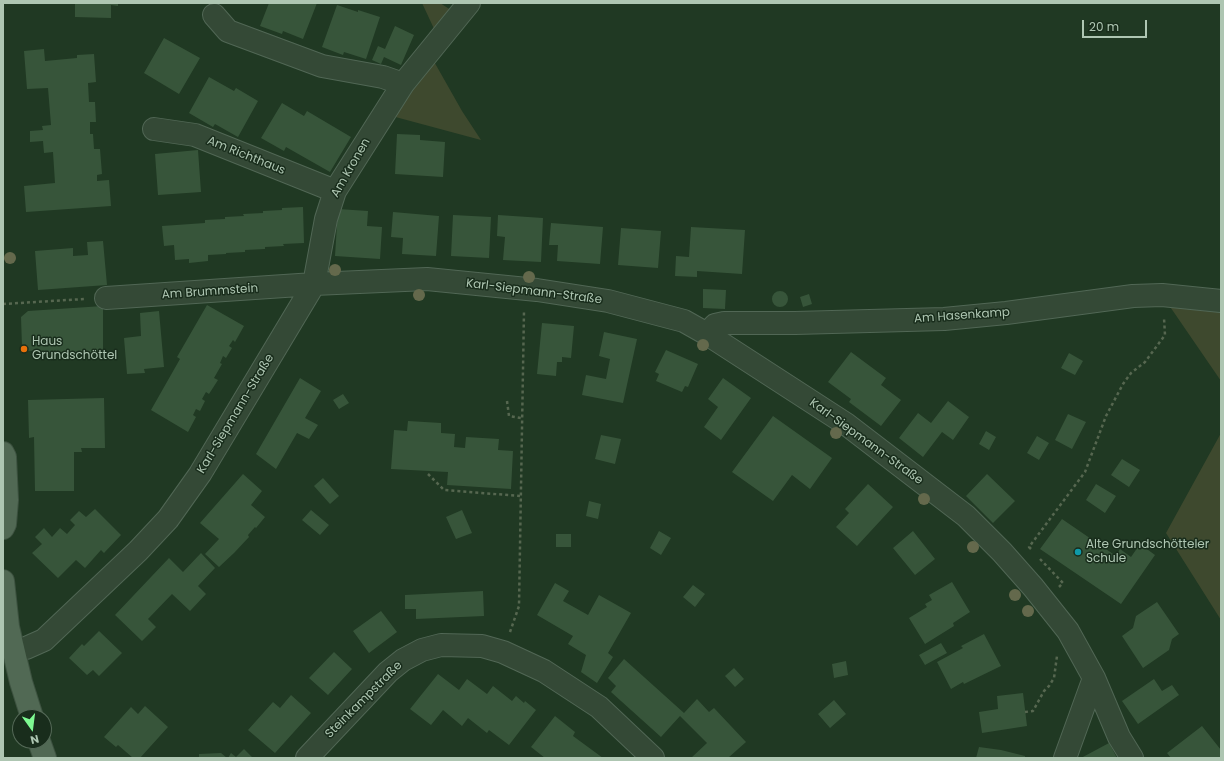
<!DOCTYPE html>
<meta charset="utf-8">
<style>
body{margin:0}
#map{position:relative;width:1224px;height:761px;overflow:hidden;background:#203923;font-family:Poppins,sans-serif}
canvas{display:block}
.frame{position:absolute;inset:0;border:4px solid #aec6b2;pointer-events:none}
.north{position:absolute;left:12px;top:709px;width:40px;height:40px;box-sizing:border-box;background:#192d1c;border:1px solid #556a58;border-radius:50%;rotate:166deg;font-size:11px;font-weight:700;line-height:16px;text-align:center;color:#aec6b2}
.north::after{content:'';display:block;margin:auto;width:14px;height:18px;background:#7efa92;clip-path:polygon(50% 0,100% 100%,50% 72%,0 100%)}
.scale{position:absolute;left:1082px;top:20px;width:65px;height:18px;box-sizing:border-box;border:2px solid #aec6b2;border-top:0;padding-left:5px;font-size:12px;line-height:14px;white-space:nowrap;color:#aec6b2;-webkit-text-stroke:3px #192d1c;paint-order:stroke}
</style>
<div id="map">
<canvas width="1224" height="761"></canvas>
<div class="frame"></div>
<div class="north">N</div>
<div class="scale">20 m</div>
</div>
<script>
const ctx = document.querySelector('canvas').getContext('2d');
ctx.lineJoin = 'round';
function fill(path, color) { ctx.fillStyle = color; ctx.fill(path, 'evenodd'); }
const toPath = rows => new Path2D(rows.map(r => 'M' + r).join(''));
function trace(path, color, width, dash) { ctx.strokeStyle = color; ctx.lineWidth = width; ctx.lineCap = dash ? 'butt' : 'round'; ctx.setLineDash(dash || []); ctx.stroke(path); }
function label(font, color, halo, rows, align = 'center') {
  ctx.font = font + ' Poppins,sans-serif'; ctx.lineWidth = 3; ctx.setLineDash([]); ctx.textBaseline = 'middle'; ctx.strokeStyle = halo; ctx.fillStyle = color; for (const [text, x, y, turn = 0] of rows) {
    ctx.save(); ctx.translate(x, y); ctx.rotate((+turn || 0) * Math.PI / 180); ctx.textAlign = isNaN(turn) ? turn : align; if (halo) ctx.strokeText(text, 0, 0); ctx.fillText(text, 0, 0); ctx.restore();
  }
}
const green = toPath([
 [422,3,440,3,454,12,436,33],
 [432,58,462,111,481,140,388,115],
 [1162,295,1221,301,1221,381],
 [1221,433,1221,620,1166,533]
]);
const building = toPath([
 [75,3,118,3,118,6,111,5,111,18,75,17],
 [269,3,317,3,303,39,283,31,282,34,260,26],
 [337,5,358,12,358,10,380,17,366,59,344,52,343,55,322,47],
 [395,26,414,35,401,65,384,57,381,64,372,60,378,46,385,49],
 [164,38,200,58,179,94,144,73],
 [44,49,45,61,77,58,77,55,94,54,96,82,88,83,89,102,95,102,96,122,90,122,90,134,93,134,94,149,100,149,102,174,97,175,97,181,109,180,111,206,26,212,24,186,55,183,53,152,44,153,43,141,30,142,30,131,43,130,42,126,51,125,48,88,27,89,24,51],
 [209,77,234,91,236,88,258,101,238,137,215,124,213,127,189,113],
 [282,103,304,116,307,111,351,137,330,172,286,147,284,151,261,138],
 [397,134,420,135,420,140,445,142,443,177,395,174],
 [198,150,201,192,158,195,155,154],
 [303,207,304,243,283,244,284,246,265,247,265,249,245,250,245,252,226,253,226,254,208,255,208,261,189,263,189,259,175,260,174,245,164,246,162,226,205,223,205,220,225,219,225,217,244,216,243,214,263,213,263,211,282,210,282,208],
 [338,209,368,211,367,226,382,227,380,259,335,256],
 [393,212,439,216,436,256,402,254,403,238,391,237],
 [453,215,491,217,489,258,451,256],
 [498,215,543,218,541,262,503,260,505,237,497,236],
 [551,223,603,227,600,264,557,261,558,245,549,245],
 [691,227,745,230,742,274,697,271,697,277,675,276,676,256,689,257],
 [621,228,661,231,658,268,618,265],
 [103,241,107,285,38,290,35,251,73,248,73,256,88,255,87,242],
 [703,289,726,290,725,309,703,308],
 '772 299a8 8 0 1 1 16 0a8 8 0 1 1-16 0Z',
 [809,294,812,304,803,307,800,297],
 [207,305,244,326,235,342,233,340,229,346,232,348,226,358,223,356,220,363,222,364,214,378,218,380,209,394,206,392,202,399,205,401,200,411,196,409,193,415,196,417,188,432,151,410,180,359,177,357],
 [103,306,103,352,69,355,65,352,40,353,40,350,28,351,22,347,21,317,28,311],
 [159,311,164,367,144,369,145,373,127,374,124,338,141,336,140,313],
 [542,323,574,326,571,358,562,357,562,362,557,362,556,376,537,374],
 [604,332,637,339,623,403,582,395,586,375,606,379,610,359,599,356],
 [666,350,698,364,688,387,685,386,682,392,656,381,659,374,655,372],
 [851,352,886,378,881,385,901,400,881,426,849,402,851,399,828,382],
 [1069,353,1083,361,1075,375,1061,368],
 [300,378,321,391,305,418,318,425,309,439,297,433,276,469,256,454],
 [723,378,751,398,721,440,704,427,718,407,708,399],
 [343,394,349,403,339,409,333,400],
 [104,398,105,448,81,448,82,452,74,452,74,491,35,491,34,437,29,438,28,400],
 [948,401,969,417,953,440,942,432,923,457,899,438,918,413,931,423],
 [1068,414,1086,422,1072,449,1055,440],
 [773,416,832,458,810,489,792,475,773,501,732,472],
 [408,421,441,423,441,433,455,434,454,447,465,448,466,437,499,439,498,450,513,451,511,489,447,485,448,472,391,469,394,430,407,431],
 [986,431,996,437,989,450,979,444],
 [601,435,621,439,615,464,595,459],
 [1037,436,1049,443,1039,460,1027,453],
 [1122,459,1140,470,1129,487,1111,475],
 [243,474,262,491,251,505,265,517,256,528,255,527,248,535,249,537,234,553,219,567,205,554,219,539,200,523],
 [987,474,1015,501,993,523,966,496],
 [323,478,339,496,330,504,314,486],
 [868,484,893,507,857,546,836,527,849,513,845,509],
 [1096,484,1116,496,1105,513,1086,500],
 [589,501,601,504,598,519,586,516],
 [95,509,121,535,104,553,101,550,85,568,76,560,58,578,32,553,42,544,35,537,44,528,52,537,60,528,67,534,75,525,70,520,79,511,86,517],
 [311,510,329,525,320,535,302,520],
 [462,510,472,533,456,539,446,517],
 [1062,519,1116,556,1120,549,1131,557,1140,544,1155,555,1121,604,1040,549],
 [659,531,671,538,661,555,650,548],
 [913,531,935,559,915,575,893,548],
 [556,534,571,534,571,547,556,547],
 [201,553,215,568,198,586,206,594,190,611,172,594,148,619,156,627,142,641,115,615,169,558,183,572],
 [952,582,970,612,953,623,954,626,925,644,909,618,927,607,925,604,932,600,929,595],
 [555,583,569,591,563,601,588,615,599,595,631,613,608,653,613,657,597,683,581,672,586,655,568,644,573,636,537,615],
 [693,585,705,594,695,607,683,597],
 [483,591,484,616,416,619,416,609,405,609,405,595],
 [1157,602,1179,634,1172,639,1169,650,1143,668,1122,636,1133,628,1136,616],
 [381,611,397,632,369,653,353,631],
 [99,631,122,653,99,676,93,670,87,675,69,658,82,644,84,646],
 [984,634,1001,666,964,684,963,682,951,689,937,662,963,648,961,646],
 [941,643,947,653,925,665,919,655],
 [334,652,352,669,328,695,309,678],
 [624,659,684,713,697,699,709,712,714,708,746,742,728,758,691,758,707,743,680,716,661,737,611,692,616,686,608,678],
 [846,661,848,675,834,678,832,664],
 [734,668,744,679,735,687,725,676],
 [438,674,459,690,467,679,487,694,493,686,512,701,516,696,524,703,525,701,536,710,509,745,489,730,487,733,468,718,462,726,443,710,431,725,410,709],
 [1154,679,1162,691,1172,685,1179,695,1138,724,1122,701],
 [1023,693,1027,726,982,733,979,712,998,709,997,696],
 [291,695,311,713,275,753,248,730,273,702,280,708],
 [834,700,846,714,830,728,818,714],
 [145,706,168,727,140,758,133,758,118,745,116,747,104,737,131,707,138,714],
 [555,716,575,732,573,736,603,758,545,758,531,747],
 [1202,726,1221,750,1221,758,1171,758,1167,753],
 [1109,743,1117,758,1081,758],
 [979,747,1001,750,1025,756,1025,758,976,758],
 [244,749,253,758,228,758,231,753,236,757],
 [221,753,227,758,199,758,199,754]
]);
const path = toPath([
 [3,304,84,299],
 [507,401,509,416,521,418],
 [428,474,444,490,520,496],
 [1031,549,1029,547,1085,472,1106,416,1123,384,1131,373,1145,362,1165,335,1164,318],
 [1040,559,1063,583,1059,587],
 [510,632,519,606,524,311],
 [1025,712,1033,711,1044,691,1049,686,1054,678,1057,656]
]);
const minor = toPath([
 [214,15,228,31,322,66,383,77,403,84],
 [154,129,195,135,335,191],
 [106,298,314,284,427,279,537,290,608,301,684,321,707,334,846,424,966,516,1002,552,1033,587,1068,631,1094,678,1119,737,1132,758],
 [707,334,715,325,724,323,795,323,944,319,1006,313,1133,296,1162,295,1221,301],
 [13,650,26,648,44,640,138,551,168,519,200,474,314,284,326,219,335,191,403,84,469,3],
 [307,758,388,672,403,660,422,650,441,645,482,646,503,652,544,671,599,707,653,758],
 [1065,758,1094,678]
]);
const major = toPath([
 [3,453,5,457,7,500,5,524,3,528],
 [3,581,8,627,21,682,32,717],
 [39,741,45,758]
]);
const trees = [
 [10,258],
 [335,270],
 [529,277],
 [419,295],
 [703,345],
 [836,433],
 [924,499],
 [973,547],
 [1015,595],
 [1028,611]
];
const markers = [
 [24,349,4,"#e8710a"],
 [1078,552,4,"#0f9aa8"]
];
const streetNames = [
 ["Am Richthaus",246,156,22],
 ["Am Kronen",351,168,-60],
 ["Am Brummstein",210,292,-4],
 ["Karl-Siepmann-Straße",534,292,7],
 ["Am Hasenkamp",962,316,-4],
 ["Karl-Siepmann-Straße",236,414,-59],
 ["Karl-Siepmann-Straße",866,442,36],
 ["Steinkampstraße",364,700,-45]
];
const poiNames = [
 ["Haus",32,342],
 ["Grundschöttel",32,356],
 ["Alte Grundschötteler",1086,545],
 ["Schule",1086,559]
];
fill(green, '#3e492e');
fill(building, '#37553a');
trace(minor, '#516755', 24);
trace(major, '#3d5240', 24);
trace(path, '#566750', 2.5, [3, 3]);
trace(minor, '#344936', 22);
trace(major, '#516954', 22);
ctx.fillStyle = '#64694c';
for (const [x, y] of trees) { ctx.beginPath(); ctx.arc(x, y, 6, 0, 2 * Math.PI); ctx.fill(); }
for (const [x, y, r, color] of markers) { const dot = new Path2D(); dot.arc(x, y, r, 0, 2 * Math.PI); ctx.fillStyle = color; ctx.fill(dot); trace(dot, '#192d1c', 1.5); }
label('12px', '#aec6b2', '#192d1c', streetNames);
label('12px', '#aec6b2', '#192d1c', poiNames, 'left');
</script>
